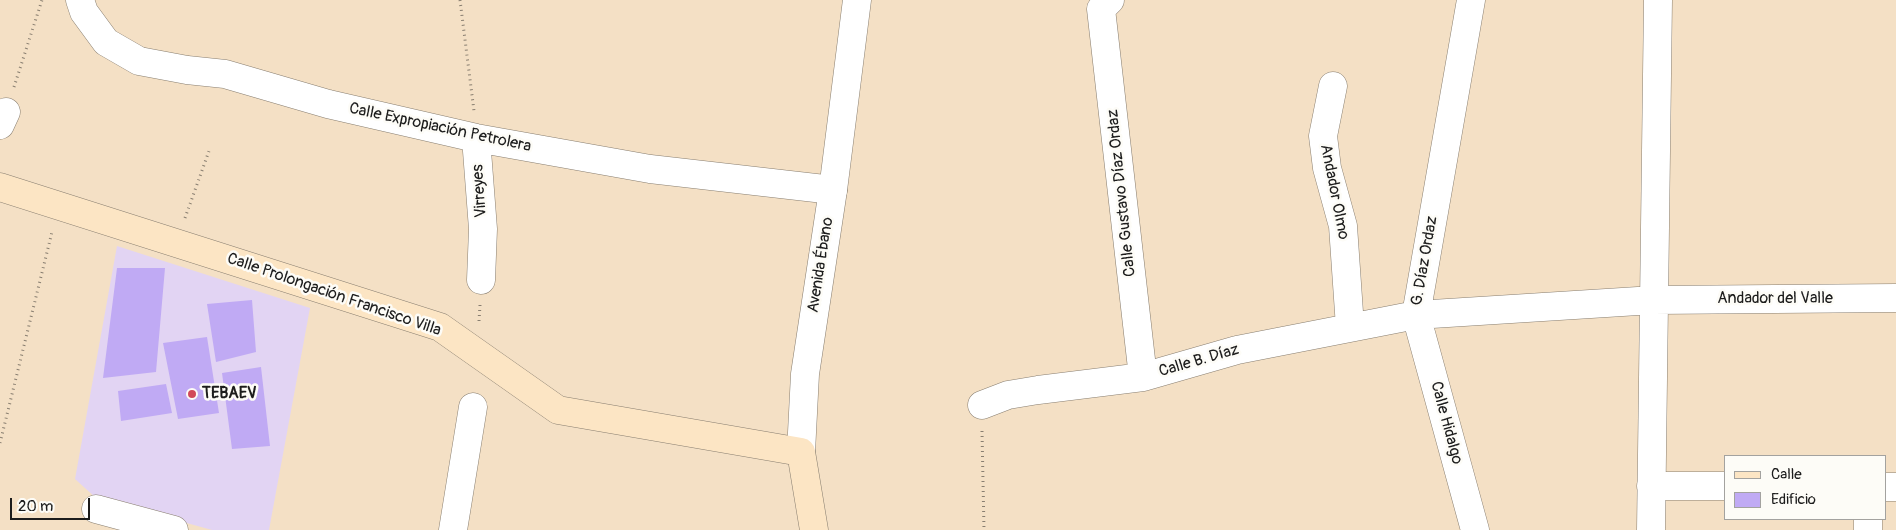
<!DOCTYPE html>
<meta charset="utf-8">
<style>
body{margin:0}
#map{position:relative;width:1896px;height:530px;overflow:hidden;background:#f4e0c5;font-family:Pangolin,sans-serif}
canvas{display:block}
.legend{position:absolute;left:1724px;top:455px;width:162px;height:65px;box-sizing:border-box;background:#fdfcf7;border:1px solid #a3a29f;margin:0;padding:6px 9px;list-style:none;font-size:15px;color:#1c1c1c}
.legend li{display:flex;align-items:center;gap:10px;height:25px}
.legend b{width:25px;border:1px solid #a3a29f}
.scale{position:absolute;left:10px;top:498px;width:80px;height:22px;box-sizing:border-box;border:2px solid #1c1c1c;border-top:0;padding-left:6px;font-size:15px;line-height:18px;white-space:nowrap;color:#1c1c1c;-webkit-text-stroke:4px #fdfcf7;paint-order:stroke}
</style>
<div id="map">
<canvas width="1896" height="530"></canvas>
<ul class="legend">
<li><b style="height:6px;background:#fce5c4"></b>Calle</li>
<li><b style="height:14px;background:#c0aaf4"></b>Edificio</li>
</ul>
<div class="scale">20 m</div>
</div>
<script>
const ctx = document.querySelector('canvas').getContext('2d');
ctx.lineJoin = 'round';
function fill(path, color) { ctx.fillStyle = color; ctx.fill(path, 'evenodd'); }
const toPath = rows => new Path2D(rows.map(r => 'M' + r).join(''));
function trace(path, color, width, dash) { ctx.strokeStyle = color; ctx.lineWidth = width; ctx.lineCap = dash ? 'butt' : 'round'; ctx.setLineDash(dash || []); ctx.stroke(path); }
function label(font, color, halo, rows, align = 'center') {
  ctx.font = font + ' Pangolin,sans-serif'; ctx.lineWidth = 5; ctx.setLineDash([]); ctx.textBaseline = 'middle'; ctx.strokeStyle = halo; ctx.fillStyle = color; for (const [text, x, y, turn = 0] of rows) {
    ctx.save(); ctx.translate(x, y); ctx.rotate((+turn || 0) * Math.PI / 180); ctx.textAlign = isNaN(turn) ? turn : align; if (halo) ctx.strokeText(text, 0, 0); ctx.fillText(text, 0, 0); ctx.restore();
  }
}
const built = toPath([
 [117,246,310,308,269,530,212,530,96,498,75,479]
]);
const building = toPath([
 [117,268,165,268,156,372,103,378],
 [252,300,256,352,216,362,207,304],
 [207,337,219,413,178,419,163,343],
 [261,367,270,446,232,449,222,373],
 [166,384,172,413,121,421,118,391]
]);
const path = toPath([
 [460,0,474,111],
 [14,87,42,0],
 [185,218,209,151],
 [479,321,480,305],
 [982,431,984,530],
 [0,443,52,232]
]);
const minor = toPath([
 [80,0,84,12,106,42,139,61,187,70,225,74,328,104,476,138,650,169,833,190],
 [1110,0,1101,9,1143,377],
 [1471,0,1416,315,1475,530],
 [1333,86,1323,136,1327,168,1343,226,1350,327],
 [0,125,6,112],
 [476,138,483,229,481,280],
 [982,405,1008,395,1038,390,1143,377,1237,350,1416,315,1654,300,1896,298],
 [1651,486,1725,486],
 [1885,487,1896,487],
 [96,509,174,530],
 [453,530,473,407],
 [1651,530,1658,0],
 [1868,530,1868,519]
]);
const tertiary = toPath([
 [801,452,805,374,833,190,857,0]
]);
const secondary = toPath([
 [0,187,440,327,558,410,801,452,814,530]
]);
const markers = [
 [192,394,5,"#d1495b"]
];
const streetNames = [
 ["Calle Expropiación Petrolera",440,128,12],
 ["Virreyes",480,191,-94],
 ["Andador Olmo",1334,192,79],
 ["Calle Gustavo Díaz Ordaz",1122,193,-96],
 ["G. Díaz Ordaz",1425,261,-80],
 ["Avenida Ébano",821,265,-81],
 ["Calle Prolongación Francisco Villa",334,295,19],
 ["Andador del Valle",1775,299],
 ["Calle B. Díaz",1199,361,-16],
 ["Calle Hidalgo",1446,423,75]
];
const poiNames = [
 ["TEBAEV",202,394]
];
fill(built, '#e2d4f3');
fill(building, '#c0aaf4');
trace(minor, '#887e70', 29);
trace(tertiary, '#887e70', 29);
trace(secondary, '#887e70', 29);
trace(path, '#887e70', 3, [1, 4]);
trace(minor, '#fff', 28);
trace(tertiary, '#fff', 28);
trace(secondary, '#fce5c4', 28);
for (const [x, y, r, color] of markers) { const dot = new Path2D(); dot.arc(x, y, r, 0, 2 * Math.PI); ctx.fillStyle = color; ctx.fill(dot); trace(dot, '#fdfcf7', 2); }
label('16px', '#1c1c1c', '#fdfcf7', streetNames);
label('bold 16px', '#1c1c1c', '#fdfcf7', poiNames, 'left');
</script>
